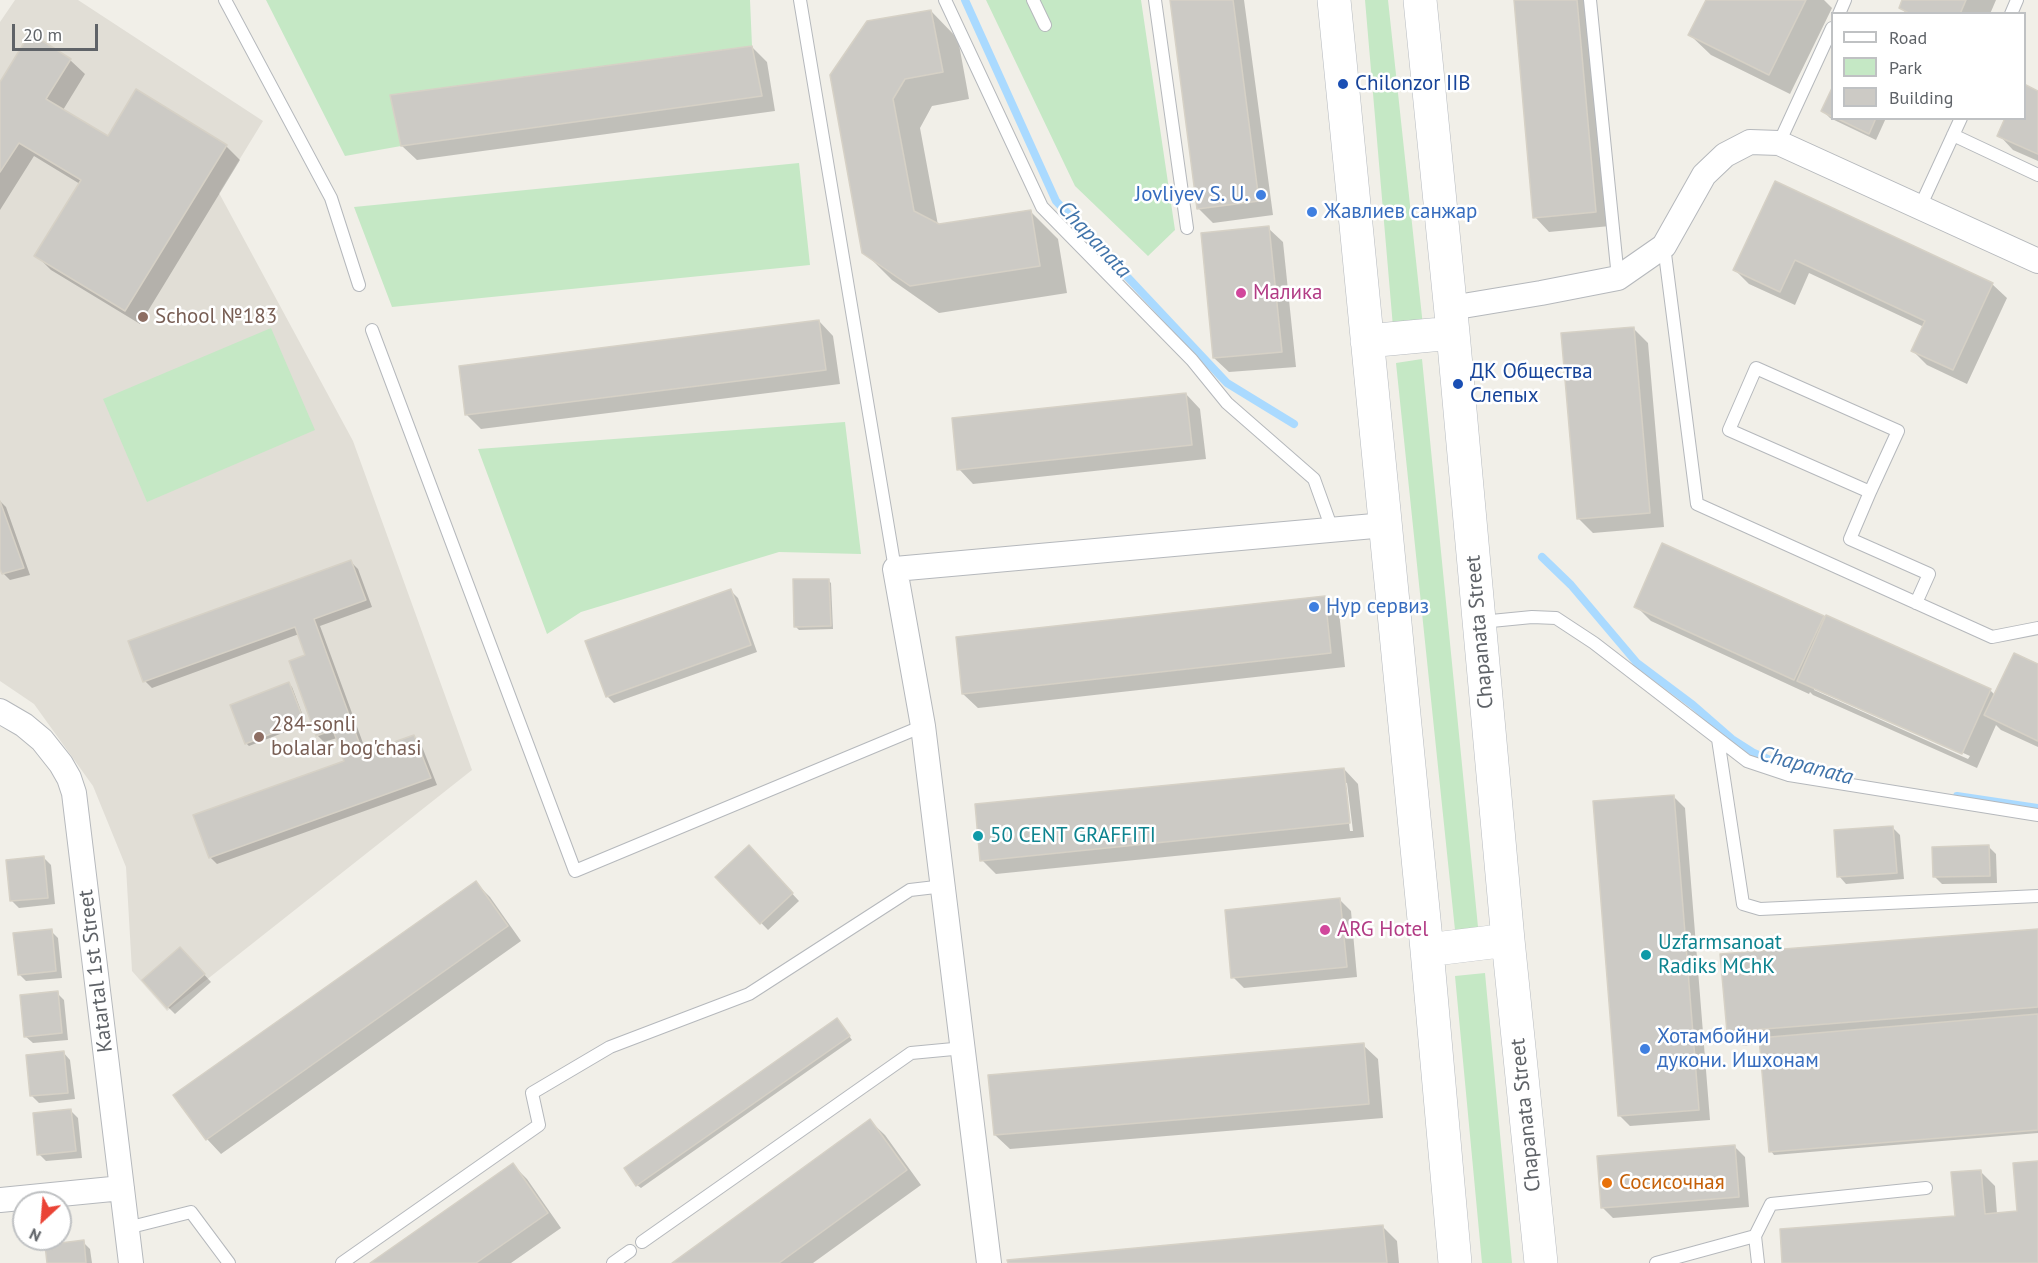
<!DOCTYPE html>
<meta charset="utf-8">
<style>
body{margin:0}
#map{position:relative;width:2038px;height:1263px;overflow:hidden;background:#f1efe8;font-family:"PT Sans",sans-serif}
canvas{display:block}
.legend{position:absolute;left:1831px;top:12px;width:195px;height:108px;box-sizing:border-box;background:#fff;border:2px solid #bfc1c3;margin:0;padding:8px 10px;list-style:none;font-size:18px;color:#5f6368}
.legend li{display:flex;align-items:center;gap:12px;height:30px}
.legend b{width:30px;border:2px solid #bfc1c3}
.north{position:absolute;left:12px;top:1191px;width:60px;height:60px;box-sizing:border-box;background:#fff;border:2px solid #bfc1c3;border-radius:50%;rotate:206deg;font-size:16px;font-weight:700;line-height:24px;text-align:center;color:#5f6368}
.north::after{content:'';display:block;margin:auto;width:21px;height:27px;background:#ea4335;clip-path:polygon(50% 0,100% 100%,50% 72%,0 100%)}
.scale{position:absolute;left:12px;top:24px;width:86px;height:27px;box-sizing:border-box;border:3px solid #5f6368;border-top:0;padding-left:8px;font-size:18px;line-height:21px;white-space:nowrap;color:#5f6368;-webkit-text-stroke:4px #fff;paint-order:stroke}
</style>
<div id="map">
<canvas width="2038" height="1263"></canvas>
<ul class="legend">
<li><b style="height:8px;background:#fff"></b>Road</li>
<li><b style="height:16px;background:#c5e8c5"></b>Park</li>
<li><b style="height:16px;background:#cccac5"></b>Building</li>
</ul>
<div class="north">N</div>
<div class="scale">20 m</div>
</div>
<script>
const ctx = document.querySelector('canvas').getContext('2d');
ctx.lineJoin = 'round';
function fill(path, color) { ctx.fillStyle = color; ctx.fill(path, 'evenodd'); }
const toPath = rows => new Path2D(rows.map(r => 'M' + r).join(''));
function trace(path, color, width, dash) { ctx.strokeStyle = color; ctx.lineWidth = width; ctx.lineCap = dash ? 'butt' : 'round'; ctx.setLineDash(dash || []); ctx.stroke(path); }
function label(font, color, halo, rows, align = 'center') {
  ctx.font = font + ' "PT Sans",sans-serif'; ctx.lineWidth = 5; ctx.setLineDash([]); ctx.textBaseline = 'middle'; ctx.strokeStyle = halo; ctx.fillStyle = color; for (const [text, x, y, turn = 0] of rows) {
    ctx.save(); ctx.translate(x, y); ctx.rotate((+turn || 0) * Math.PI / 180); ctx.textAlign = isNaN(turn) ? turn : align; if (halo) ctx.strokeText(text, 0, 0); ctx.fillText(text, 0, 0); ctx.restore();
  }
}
const education = toPath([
 [15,0,78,0,263,121,219,193,353,441,472,770,167,1011,132,971,126,867,93,786,34,704,0,681,0,22]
]);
const green = toPath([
 [266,0,750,0,752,46,391,95,401,146,345,156],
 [986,0,1141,0,1175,230,1148,256,1075,186],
 [1365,0,1388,0,1423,326,1393,327],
 [799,163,810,265,392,307,354,207],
 [271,328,315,430,147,502,103,399],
 [1422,359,1478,927,1455,930,1396,363],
 [845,422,861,554,779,552,581,612,547,634,478,449],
 [1485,973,1512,1263,1482,1263,1455,976]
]);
const shadow = toPath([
 [1171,0,1244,0,1273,215,1213,223,1198,208],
 [1515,0,1590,0,1610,226,1549,232,1535,217],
 [1707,0,1824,0,1832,8,1790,94,1711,55,1690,35],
 [1904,0,1996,0,1990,14,1907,14,1900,7],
 [931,11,958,39,969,99,932,106,920,128,938,225,1031,212,1058,239,1067,293,939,313,892,280,864,252,832,76],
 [31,35,70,60,85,74,63,110,109,138,226,146,240,160,140,324,51,270,36,255,80,184,34,156,0,210,0,85],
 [752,47,767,62,775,111,417,160,402,146],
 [1832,92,1832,118,1886,118,1876,140,1830,118,1823,111],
 [2038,92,2038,161,2013,150,1999,135,2024,118],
 [1775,183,1992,284,2007,298,1967,384,1927,365,1913,351,1924,327,1809,273,1795,305,1749,284,1735,270],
 [1268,228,1283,242,1296,367,1229,372,1214,358],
 [819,321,833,336,840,384,481,429,467,415],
 [1634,329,1648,343,1664,527,1593,533,1579,519],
 [1186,394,1200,409,1206,459,973,484,959,469],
 [0,501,6,507,30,575,10,580,3,573,0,565],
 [351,562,358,569,372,607,320,626,367,754,414,737,421,744,437,785,217,864,210,857,346,762,337,738,324,742,317,735,307,656,299,634,152,688,145,681],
 [828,580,831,583,833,629,799,630,796,627],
 [731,591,738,598,757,652,614,703,607,696],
 [1324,597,1339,612,1345,667,978,708,963,694],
 [1636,606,1823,617,1990,690,1995,695,2038,666,2038,747,2001,730,1996,725,1977,768,1813,695,1810,692,1809,694,1651,621],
 [1814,687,1970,756,1968,759,1814,690],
 [289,684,292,687,306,724,249,746,246,743],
 [1344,769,1358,784,1364,837,996,874,982,860],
 [1344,783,1347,783,1353,831,1350,831],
 [1674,797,1685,808,1710,1120,1630,1126,1619,1115],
 [1893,828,1900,835,1904,879,1846,884,1839,876],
 [749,847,799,901,768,930,717,877],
 [1989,847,1996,854,1997,883,1942,884,1935,877],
 [43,857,51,865,55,904,19,908,12,901],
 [476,883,490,897,521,941,221,1154,207,1139],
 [1340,900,1351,911,1357,977,1244,988,1233,977],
 [2038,930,2038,1133,1774,1155,1771,1151,1761,1044,1743,1046,1728,1031],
 [51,931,58,938,62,978,26,981,19,974],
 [187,956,211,982,175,1014,168,1007],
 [57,993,64,1000,68,1040,33,1043,25,1036],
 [840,1023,852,1040,641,1188,637,1185,626,1169],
 [1363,1045,1378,1059,1383,1118,1010,1149,995,1135],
 [63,1052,70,1060,75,1099,39,1103,32,1096],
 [71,1111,78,1118,82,1158,46,1161,39,1154],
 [870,1121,885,1135,921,1185,813,1263,675,1263],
 [1734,1146,1745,1157,1749,1207,1613,1218,1602,1207],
 [2038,1163,2038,1263,1784,1263,1956,1218,1980,1171,1995,1186,1997,1214,2018,1213],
 [513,1165,527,1179,561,1228,511,1263,372,1263],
 [1383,1227,1397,1241,1399,1263,1009,1263],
 [83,1242,90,1249,92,1263,49,1263]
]);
const stream = toPath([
 [965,0,1056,201,1227,383,1294,424],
 [1542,557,1571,585,1637,663,1693,705,1732,739,1754,753,1777,763,1834,777],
 [1957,796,2038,808]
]);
const building = toPath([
 [1170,0,1233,0,1259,201,1197,209,1170,0],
 [1514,0,1577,0,1596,212,1533,218,1514,0],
 [1706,0,1806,0,1769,75,1688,35,1706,0],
 [1902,0,1966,0,1960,14,1911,14,1899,8,1902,0],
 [931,10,943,72,905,79,893,99,914,211,939,224,1031,210,1040,266,910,286,862,253,830,75,867,21,931,10],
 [30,33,71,59,46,99,108,136,136,89,227,145,125,311,34,256,81,180,19,143,0,172,0,82,30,33],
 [752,46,762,96,401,146,390,95,752,46],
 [2024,84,2038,91,2038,154,1997,136,2005,118,2024,118,2024,84],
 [1832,88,1832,117,1821,111,1832,88],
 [1836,118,1876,118,1869,134,1836,118],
 [1775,181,1993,283,1953,370,1911,351,1925,321,1795,260,1780,292,1733,270,1775,181],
 [1269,226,1282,352,1213,358,1201,233,1269,226],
 [819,320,826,370,465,415,459,366,819,320],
 [1634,327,1650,513,1577,519,1561,333,1634,327],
 [1186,393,1192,445,957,470,952,418,1186,393],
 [0,501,24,568,2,574,0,569,0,501],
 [1662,543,1824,616,1794,680,1634,607,1662,543],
 [351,560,366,600,314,619,363,753,414,735,431,778,209,858,193,815,344,761,333,730,316,736,289,661,305,655,295,627,143,682,128,641,351,560],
 [793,579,829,579,831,626,794,627,793,579],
 [731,589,751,645,606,697,585,641,731,589],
 [1325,596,1331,653,962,694,956,637,1325,596],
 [1826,615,1991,689,1962,754,1797,681,1826,615],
 [2014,653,2038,664,2038,741,1984,715,2014,653],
 [289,682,304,721,245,744,230,705,289,682],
 [1344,768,1350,823,980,861,975,804,1344,768],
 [1674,795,1699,1110,1618,1116,1593,801,1674,795],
 [1893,826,1897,873,1837,877,1834,830,1893,826],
 [749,845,793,893,760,924,715,877,749,845],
 [1989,845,1990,876,1933,877,1932,847,1989,845],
 [44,856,48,898,10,901,6,860,44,856],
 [476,881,508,926,206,1140,173,1095,476,881],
 [1340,898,1347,967,1231,978,1225,910,1340,898],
 [52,929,56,971,18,975,13,933,52,929],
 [2038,929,2038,1007,1727,1032,1720,954,2038,929],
 [180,947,205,974,167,1008,142,980,180,947],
 [58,991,62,1033,24,1037,20,995,58,991],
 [2038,1014,2038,1130,1769,1152,1759,1038,2038,1014],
 [837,1018,850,1036,636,1186,624,1168,837,1018],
 [1364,1043,1369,1104,994,1135,988,1075,1364,1043],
 [64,1051,68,1093,30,1096,26,1055,64,1051],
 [71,1109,76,1151,37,1155,33,1113,71,1109],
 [870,1119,907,1170,779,1263,672,1263,870,1119],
 [1735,1145,1739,1197,1601,1208,1597,1156,1735,1145],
 [2038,1161,2038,1263,1782,1263,1780,1229,1955,1216,1951,1172,1981,1170,1985,1214,2017,1211,2013,1163,2038,1161],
 [513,1163,548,1213,476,1263,370,1263,513,1163],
 [1383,1225,1387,1263,1008,1263,1007,1260,1383,1225],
 [84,1240,86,1263,47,1263,45,1245,84,1240]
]);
const service = toPath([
 [225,0,331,198,359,285],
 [800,0,895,569],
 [945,0,1042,207,1192,360,1227,403,1314,479,1332,529],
 [1033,0,1045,25],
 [1155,0,1187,228],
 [1590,0,1618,278],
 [1839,14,1845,0],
 [2011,14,2017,0],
 [1953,135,2038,175],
 [1779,143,1832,28],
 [1920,207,1961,118],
 [1664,246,1697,504,1992,637,2038,628],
 [372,330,575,871,923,726],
 [1870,492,1729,430,1756,368,1898,431,1870,492,1850,539,1929,574,1916,603],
 [1481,622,1532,617,1556,618,1594,643,1747,761,1789,775,2038,815],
 [1718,739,1743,904,1760,909,2038,896],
 [127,1228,191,1212,229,1263],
 [1755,1236,1771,1204,1926,1188],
 [642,1242,911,1053,964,1048],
 [342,1263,539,1125,532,1093,610,1047,749,994,910,890,944,886],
 [613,1263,630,1251],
 [1656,1263,1755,1236,1758,1263]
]);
const minor = toPath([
 [1451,308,1541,293,1618,278,1664,246,1704,175,1725,155,1750,142,1779,143,2038,261],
 [0,711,24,725,42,740,61,764,69,778,74,793,131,1263],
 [0,1200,122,1188],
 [989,1263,923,726,895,569,1385,525]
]);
const secondary = toPath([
 [1334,0,1427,950,1455,1263],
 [1420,0,1453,333,1508,940,1541,1263],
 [1367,341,1453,333],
 [1427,950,1508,940]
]);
const markers = [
 [1343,84,6,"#1a4fb4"],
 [1261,195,6,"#3f7fe0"],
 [1312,212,6,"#3f7fe0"],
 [1241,293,6,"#d1479c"],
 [143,317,6,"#8d6e63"],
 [1458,384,6,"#1a4fb4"],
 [1314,607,6,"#3f7fe0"],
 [259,737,6,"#8d6e63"],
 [978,836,6,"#0f9aa8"],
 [1325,930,6,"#d1479c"],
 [1646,955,6,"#0f9aa8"],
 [1645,1049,6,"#3f7fe0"],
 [1607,1183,6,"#e8710a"]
];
const transitNames = [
 ["Chilonzor IIB",1355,84],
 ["ДК Общества",1470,372],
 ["Слепых",1470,396]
];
const shopNames = [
 ["Jovliyev S. U.",1249,195,"right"],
 ["Жавлиев санжар",1324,212],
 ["Нур сервиз",1326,607],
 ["Хотамбойни",1657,1037],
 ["дукони. Ишхонам",1657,1061]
];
const hotelNames = [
 ["Малика",1253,293],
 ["ARG Hotel",1337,930]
];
const educationNames = [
 ["School №183",155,317],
 ["284-sonli",271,725],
 ["bolalar bog'chasi",271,749]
];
const streetNames = [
 ["Chapanata Street",1480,632,-95],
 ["Katartal 1st Street",96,971,-97],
 ["Chapanata Street",1526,1115,-96]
];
const cultureNames = [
 ["50 CENT GRAFFITI",990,836],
 ["Uzfarmsanoat",1658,943],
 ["Radiks MChK",1658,967]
];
const foodNames = [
 ["Сосисочная",1619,1183]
];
const waterNames = [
 ["Chapanata",1094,240,47],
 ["Chapanata",1806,766,15]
];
fill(education, '#e1ded6');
fill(green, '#c5e8c5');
fill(shadow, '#0003');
trace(stream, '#aadaff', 8);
fill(building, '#cccac5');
trace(building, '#d6d1c6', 1.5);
trace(service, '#b5b8bc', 14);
trace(minor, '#b5b8bc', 26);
trace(secondary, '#b6babf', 34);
trace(service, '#fff', 12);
trace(minor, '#fff', 24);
trace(secondary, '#fff', 33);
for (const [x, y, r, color] of markers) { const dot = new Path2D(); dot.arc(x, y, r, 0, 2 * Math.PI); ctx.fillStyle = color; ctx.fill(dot); trace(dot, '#fff', 2); }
label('21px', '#164399', '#fff', transitNames, 'left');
label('21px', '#366cbe', '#fff', shopNames, 'left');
label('21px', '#b23c85', '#fff', hotelNames, 'left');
label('21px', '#785e54', '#fff', educationNames, 'left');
label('21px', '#5f6368', '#fff', streetNames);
label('21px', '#0d838f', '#fff', cultureNames, 'left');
label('21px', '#c56008', '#fff', foodNames, 'left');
label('italic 22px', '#4174aa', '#fff', waterNames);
</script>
